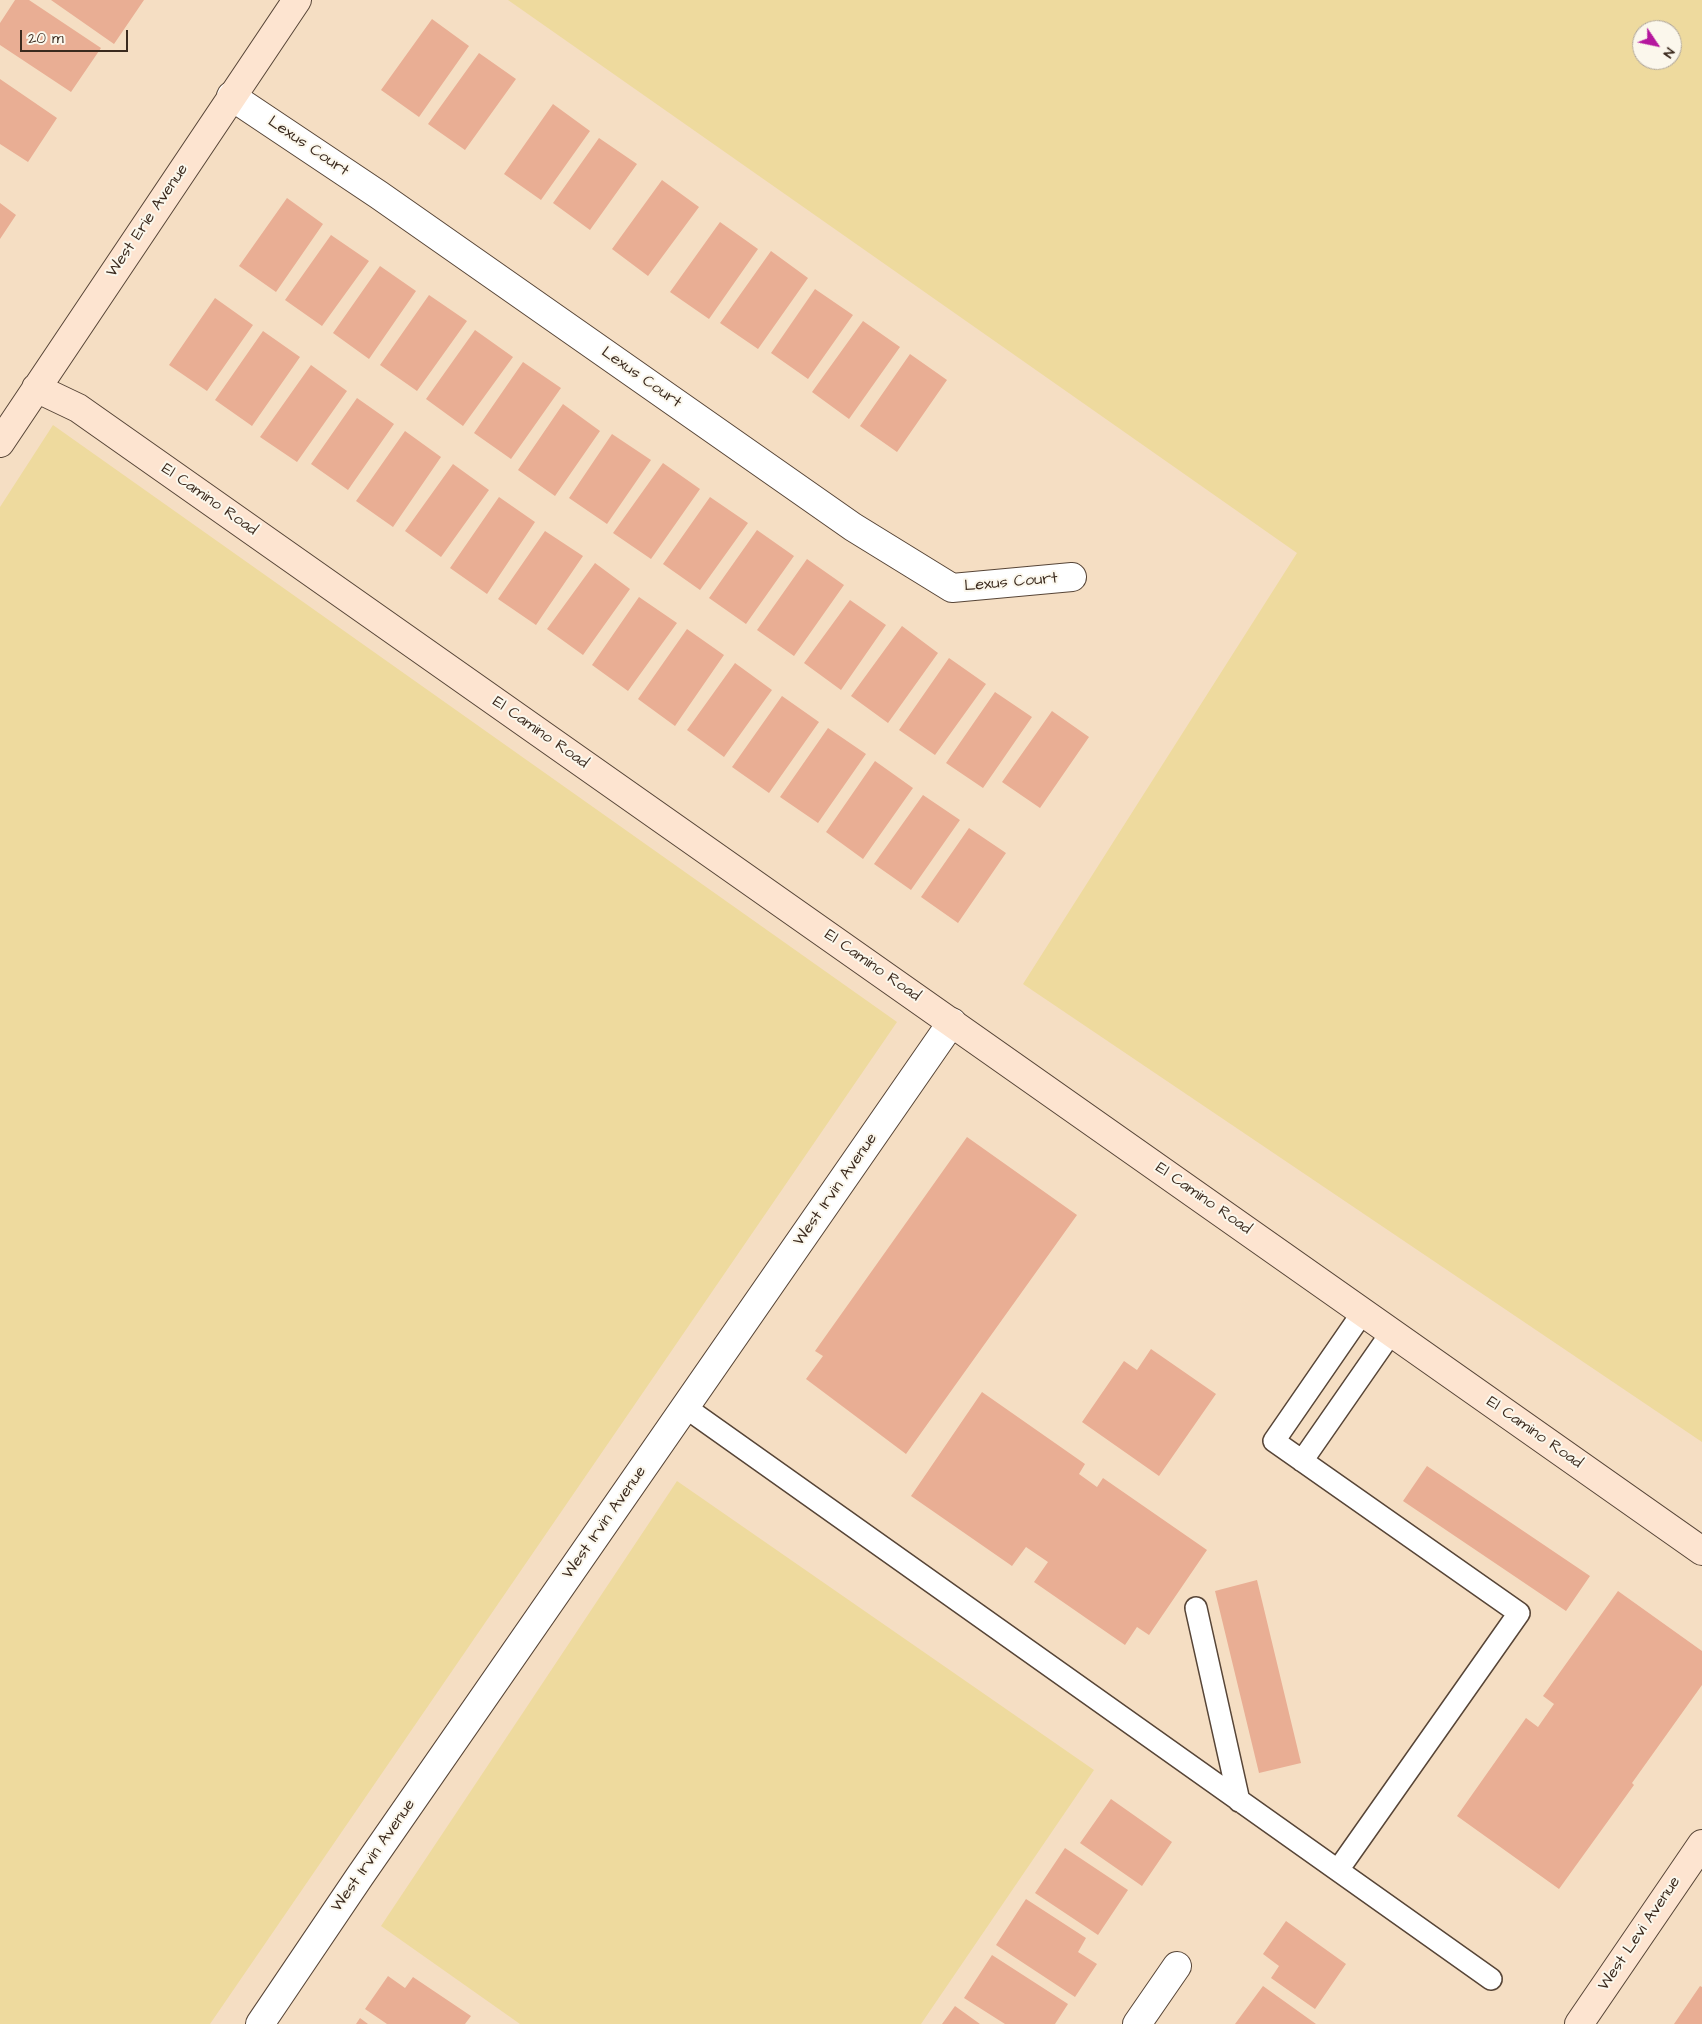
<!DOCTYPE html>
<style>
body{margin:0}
#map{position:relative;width:1702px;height:2024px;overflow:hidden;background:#f5dec3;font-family:"Architects Daughter",sans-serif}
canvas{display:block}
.north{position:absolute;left:1632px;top:20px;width:50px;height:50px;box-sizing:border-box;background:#fbf7ec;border:1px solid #aea59a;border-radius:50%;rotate:124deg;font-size:14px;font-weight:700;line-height:20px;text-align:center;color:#3b2a1e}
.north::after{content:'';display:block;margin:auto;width:18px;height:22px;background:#b5179e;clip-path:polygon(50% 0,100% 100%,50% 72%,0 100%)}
.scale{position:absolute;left:20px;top:30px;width:108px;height:22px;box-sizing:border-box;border:2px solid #3b2a1e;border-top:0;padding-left:6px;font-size:15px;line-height:18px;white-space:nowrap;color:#3b2a1e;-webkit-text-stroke:4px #fbf7ec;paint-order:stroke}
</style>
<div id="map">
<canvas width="1702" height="2024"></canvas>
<div class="north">N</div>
<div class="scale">20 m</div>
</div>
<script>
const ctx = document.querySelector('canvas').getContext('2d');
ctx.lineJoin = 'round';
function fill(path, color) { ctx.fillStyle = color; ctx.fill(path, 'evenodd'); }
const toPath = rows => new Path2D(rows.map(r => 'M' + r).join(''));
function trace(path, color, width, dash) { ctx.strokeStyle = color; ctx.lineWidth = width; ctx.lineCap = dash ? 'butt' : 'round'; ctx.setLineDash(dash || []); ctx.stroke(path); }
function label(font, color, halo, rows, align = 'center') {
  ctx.font = font + ' "Architects Daughter",sans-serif'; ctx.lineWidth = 4; ctx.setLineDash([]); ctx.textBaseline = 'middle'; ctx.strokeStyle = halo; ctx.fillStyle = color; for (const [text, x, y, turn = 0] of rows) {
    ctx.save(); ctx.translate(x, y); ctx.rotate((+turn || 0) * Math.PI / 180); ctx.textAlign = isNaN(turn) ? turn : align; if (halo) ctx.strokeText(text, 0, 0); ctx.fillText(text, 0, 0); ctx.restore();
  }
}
const sand = toPath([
 [508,0,1702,0,1702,1442,1023,984,1297,553],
 [1642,30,1672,30,1672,60,1642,60],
 [53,425,897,1022,210,2024,0,2024,0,507],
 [677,1481,1094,1770,921,2024,520,2024,381,1926]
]);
const building = toPath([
 [15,0,29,0,101,48,71,92,0,45,0,23],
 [51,0,144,0,114,44],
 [432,19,469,46,419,117,381,90],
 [479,53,516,79,465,150,428,124],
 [0,79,57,118,28,162,0,144],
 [553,104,590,131,541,200,504,174],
 [599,138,637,164,590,230,553,203],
 [662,180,699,207,648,276,612,249],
 [287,198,323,224,276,292,239,266],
 [0,203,16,215,0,239],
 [720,222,758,249,709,319,670,292],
 [331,235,369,261,322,326,285,300],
 [771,251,808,278,758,349,720,323],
 [380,266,416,291,369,359,333,333],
 [815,289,853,315,808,379,771,353],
 [429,295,467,321,417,391,380,365],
 [215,298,253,325,207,391,169,365],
 [863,321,900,347,849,419,812,392],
 [475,330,513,357,463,426,426,399],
 [263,331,300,357,252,426,215,400],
 [910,354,947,380,897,452,860,426],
 [523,362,561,388,511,459,474,433],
 [311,365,347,391,297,462,260,437],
 [357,398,394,424,348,490,311,464],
 [563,404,600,431,555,496,518,470],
 [405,431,441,457,393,527,356,501],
 [612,434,651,460,607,524,569,498],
 [663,463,700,489,651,559,613,533],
 [453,464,489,490,441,557,405,531],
 [499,497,535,522,487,594,450,568],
 [710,497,748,523,700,590,663,564],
 [757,530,794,556,746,624,709,598],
 [545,531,583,556,536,625,498,599],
 [807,559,844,585,794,656,757,630],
 [595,563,630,589,583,655,547,629],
 [639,597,677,623,628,691,592,665],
 [850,600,886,625,841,690,804,663],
 [902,626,938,653,888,723,851,696],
 [687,629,724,655,675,726,638,699],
 [949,658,986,684,935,755,899,730],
 [735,663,772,690,724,757,687,730],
 [995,692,1032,717,983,788,946,763],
 [782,696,819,722,769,793,732,767],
 [1052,711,1089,737,1040,808,1002,782],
 [828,728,866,754,818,823,780,797],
 [875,761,913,788,863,859,826,832],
 [923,795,960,820,911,890,874,864],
 [969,828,1006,853,958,923,921,897],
 [967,1137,1077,1215,906,1454,806,1379,823,1356,815,1351],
 [1151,1349,1216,1394,1159,1476,1082,1422,1124,1361,1137,1370],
 [982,1392,1085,1464,1079,1474,1097,1487,1103,1478,1207,1550,1149,1635,1137,1627,1125,1645,1034,1582,1048,1562,1026,1547,1012,1566,911,1496],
 [1427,1466,1590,1576,1566,1611,1403,1501],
 [1257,1580,1301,1763,1259,1773,1215,1591],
 [1618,1591,1702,1651,1702,1685,1632,1783,1634,1785,1559,1889,1457,1816,1526,1718,1538,1727,1554,1704,1543,1696],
 [1111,1799,1172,1842,1142,1886,1080,1843],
 [1065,1848,1128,1890,1098,1935,1035,1893],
 [1026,1899,1086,1938,1078,1952,1097,1964,1075,1997,996,1945],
 [1286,1921,1346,1964,1315,2009,1271,1978,1279,1966,1263,1954],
 [992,1955,1068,2004,1055,2024,1005,2024,964,1998],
 [388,1976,405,1988,413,1977,471,2016,465,2024,387,2024,365,2009],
 [1263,1986,1316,2024,1235,2024],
 [1700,1986,1702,1987,1702,2024,1674,2024],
 [955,2006,980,2024,942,2024],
 [360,2018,368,2024,356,2024]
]);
const lane = toPath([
 [685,1407,1491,1979],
 [1302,1461,1391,1333],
 [1196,1608,1239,1801],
 [1338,1870,1519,1613,1274,1441,1363,1312]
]);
const street = toPath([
 [231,96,379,195,853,527,952,588,1072,577],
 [260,2024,360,1876,952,1022],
 [1137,2024,1177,1966]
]);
const secondary = toPath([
 [36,388,78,408,1702,1551],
 [0,443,297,0],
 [1579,2024,1702,1844]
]);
const streetNames = [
 ["Lexus Court",308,147,34],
 ["West Erie Avenue",148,221,-56],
 ["Lexus Court",641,378,35],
 ["El Camino Road",209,500,35],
 ["Lexus Court",1011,583,-5],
 ["El Camino Road",540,733,35],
 ["El Camino Road",872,966,35],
 ["West Irvin Avenue",836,1190,-55],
 ["El Camino Road",1203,1199,35],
 ["El Camino Road",1534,1433,35],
 ["West Irvin Avenue",605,1523,-55],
 ["West Irvin Avenue",374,1856,-55],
 ["West Levi Avenue",1640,1934,-56]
];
fill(sand, '#eeda9e');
fill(building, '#e9ae94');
trace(lane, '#574537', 24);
trace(street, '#574537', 30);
trace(secondary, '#574537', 30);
trace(lane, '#fff', 21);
trace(street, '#fff', 28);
trace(secondary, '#fde4d0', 28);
label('16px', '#3b2a1e', '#fbf7ec', streetNames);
</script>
